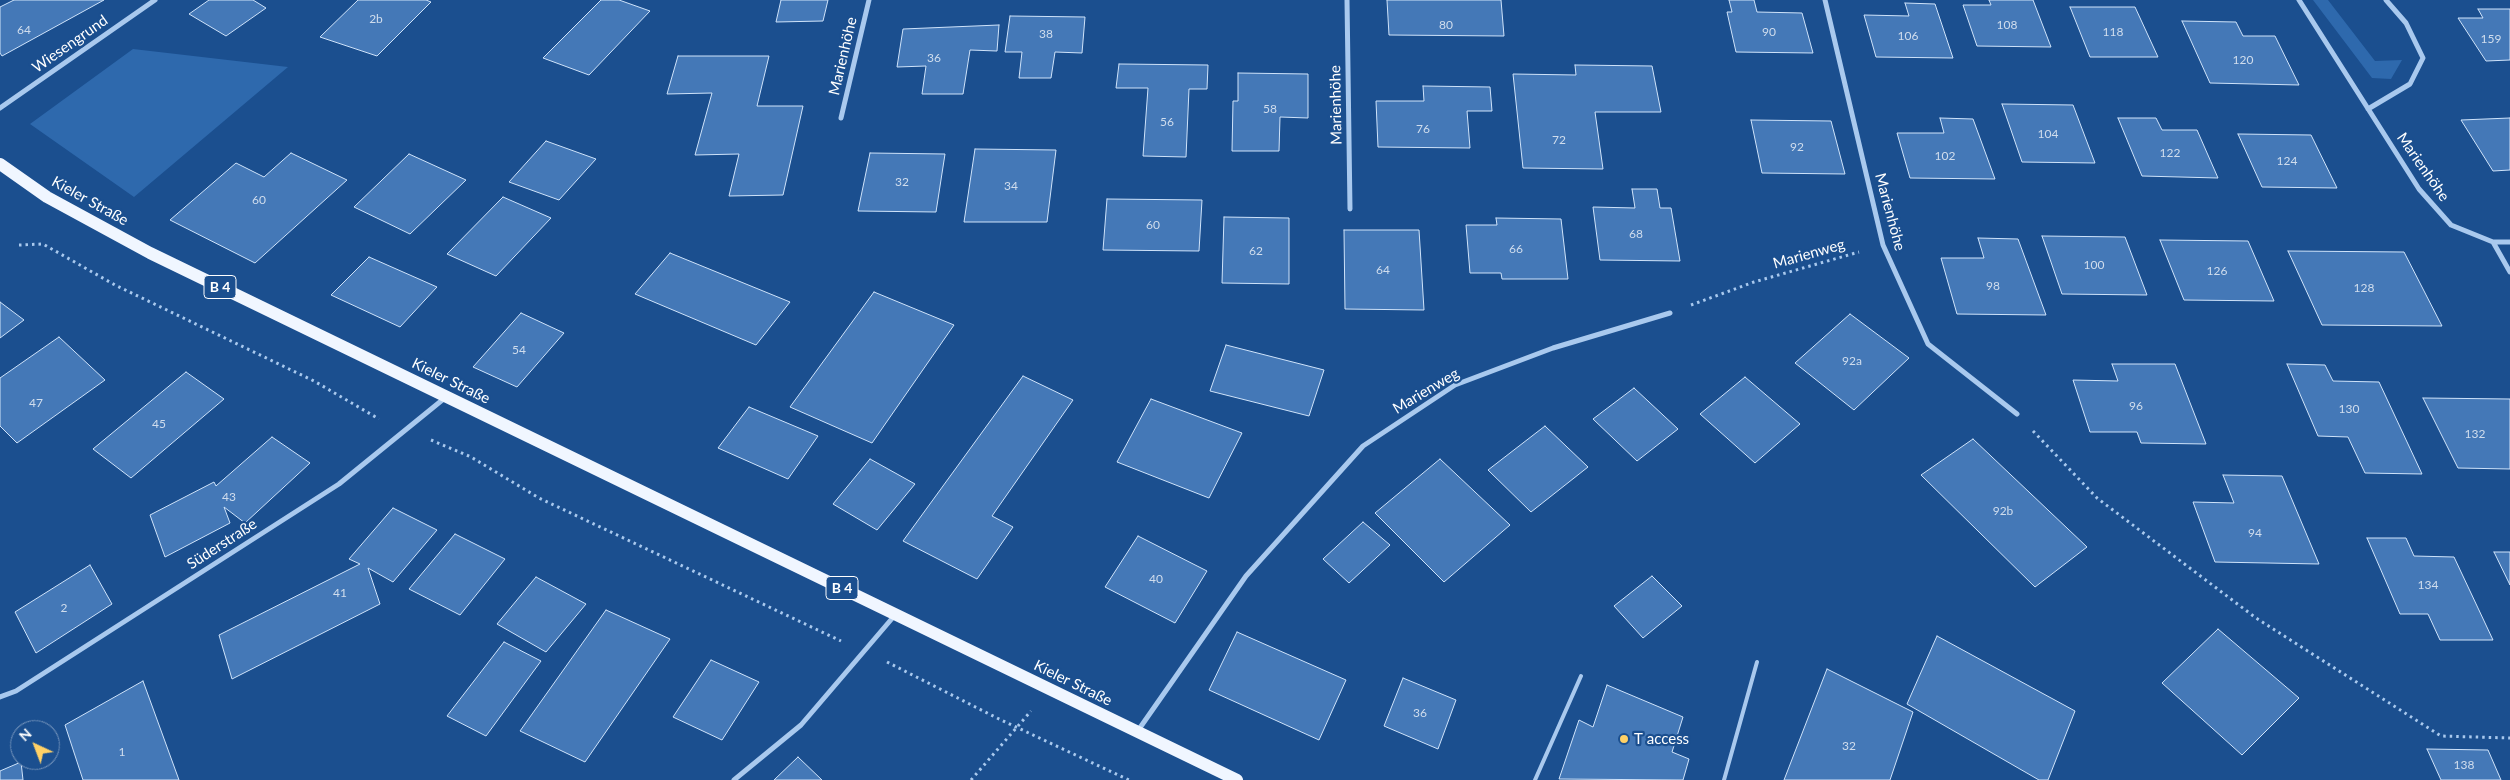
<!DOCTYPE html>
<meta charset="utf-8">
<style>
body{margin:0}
#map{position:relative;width:2510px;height:780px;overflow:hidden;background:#1b4f8f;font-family:Lato,sans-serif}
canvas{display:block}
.north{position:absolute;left:10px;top:720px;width:50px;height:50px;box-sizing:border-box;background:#1b4f8f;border:1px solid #7695bc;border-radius:50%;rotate:317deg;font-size:14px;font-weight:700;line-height:20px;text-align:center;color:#fff}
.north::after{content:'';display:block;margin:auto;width:18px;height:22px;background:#ffd166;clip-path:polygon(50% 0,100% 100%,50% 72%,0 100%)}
</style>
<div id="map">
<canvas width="2510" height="780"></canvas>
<div class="north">N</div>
</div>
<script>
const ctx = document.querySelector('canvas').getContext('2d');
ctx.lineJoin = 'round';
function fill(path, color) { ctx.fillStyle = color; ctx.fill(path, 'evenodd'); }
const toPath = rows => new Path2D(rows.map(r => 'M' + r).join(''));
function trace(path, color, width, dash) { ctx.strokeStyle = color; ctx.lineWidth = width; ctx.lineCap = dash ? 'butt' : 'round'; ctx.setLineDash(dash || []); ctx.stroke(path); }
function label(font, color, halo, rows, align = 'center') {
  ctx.font = font + ' Lato,sans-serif'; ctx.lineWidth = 4.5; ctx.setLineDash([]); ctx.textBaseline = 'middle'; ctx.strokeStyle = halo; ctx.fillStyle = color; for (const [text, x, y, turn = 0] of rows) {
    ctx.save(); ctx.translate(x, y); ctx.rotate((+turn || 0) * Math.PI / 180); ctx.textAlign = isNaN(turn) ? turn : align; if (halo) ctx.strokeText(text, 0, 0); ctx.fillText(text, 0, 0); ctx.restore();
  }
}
const green = toPath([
 [2313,0,2328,0,2375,61,2402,60,2391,79,2372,78],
 [133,49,288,67,134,197,30,124]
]);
const building = toPath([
 [14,0,104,0,2,56,0,53,0,7,14,0],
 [209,0,253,0,266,8,226,36,189,14,209,0],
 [358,0,426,0,431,2,377,56,320,37,358,0],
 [601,0,619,0,650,11,589,75,543,58,601,0],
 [781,0,828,0,823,21,776,22,781,0],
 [1387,0,1501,0,1504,36,1389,35,1387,0],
 [1729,0,1754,0,1757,12,1802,13,1813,53,1736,52,1727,12,1732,12,1729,0],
 [1989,0,2033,0,2051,47,1977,46,1963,5,1991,5,1989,0],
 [1905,3,1935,4,1953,58,1876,57,1864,15,1909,16,1905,3],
 [2070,7,2135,7,2158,57,2090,57,2070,7],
 [2478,9,2510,9,2510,60,2486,61,2458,18,2483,18,2478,9],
 [1010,16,1085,17,1082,53,1055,52,1051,78,1019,78,1022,52,1005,52,1010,16],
 [2182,21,2236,22,2243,36,2275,36,2299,85,2210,83,2182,21],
 [999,25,997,51,970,50,963,94,922,94,926,66,897,67,903,29,999,25],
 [678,56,769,56,757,106,803,106,783,195,729,196,739,154,695,155,712,93,667,94,678,56],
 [1119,64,1208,65,1207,89,1189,89,1186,157,1143,156,1148,88,1116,88,1119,64],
 [1575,65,1652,66,1661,112,1595,112,1603,169,1523,168,1513,74,1576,75,1575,65],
 [1238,73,1308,74,1308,118,1280,117,1279,151,1232,151,1233,101,1238,101,1238,73],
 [1423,86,1490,87,1492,111,1467,111,1470,148,1378,147,1376,101,1424,101,1423,86],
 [2002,104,2073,105,2095,163,2022,162,2002,104],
 [1940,118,1973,119,1995,179,1910,178,1897,133,1944,133,1940,118],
 [2118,118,2156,118,2162,130,2197,130,2218,178,2142,176,2118,118],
 [2510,118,2510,170,2493,171,2461,120,2510,118],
 [1751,120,1831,121,1845,174,1762,173,1751,120],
 [2238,134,2311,135,2337,188,2262,187,2238,134],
 [546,141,596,159,559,200,509,182,546,141],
 [975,149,1056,150,1047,222,964,222,975,149],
 [291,153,347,180,255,263,170,220,236,163,264,177,291,153],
 [870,153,945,154,936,212,858,211,870,153],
 [409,154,466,180,410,234,354,207,409,154],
 [1632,189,1657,189,1660,208,1671,208,1680,261,1600,260,1593,207,1635,208,1632,189],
 [503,197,551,218,496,276,447,254,503,197],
 [1107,199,1202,200,1199,251,1103,250,1107,199],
 [1224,217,1289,218,1289,284,1222,283,1224,217],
 [1496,218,1561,219,1568,279,1502,279,1501,273,1470,273,1466,225,1497,225,1496,218],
 [1344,230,1419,230,1424,310,1345,309,1344,230],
 [2042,236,2125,237,2147,295,2062,294,2042,236],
 [1978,238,2018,239,2046,315,1957,314,1941,258,1984,258,1978,238],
 [2160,240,2248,241,2274,301,2184,300,2160,240],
 [2288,251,2404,252,2442,326,2322,325,2288,251],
 [670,253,790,302,756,345,635,294,670,253],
 [369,257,437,287,400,327,331,295,369,257],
 [874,292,954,325,872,443,790,407,874,292],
 [0,302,24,320,0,338,0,302],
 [521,313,564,333,517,387,473,367,521,313],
 [1850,314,1909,358,1854,410,1795,363,1850,314],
 [59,337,105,380,17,443,0,426,0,378,59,337],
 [1226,345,1324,370,1309,416,1210,391,1226,345],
 [2112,364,2175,364,2206,444,2141,443,2137,432,2090,432,2073,380,2118,381,2112,364],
 [2287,364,2325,365,2333,381,2379,382,2422,474,2365,473,2348,437,2318,436,2287,364],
 [186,372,224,399,131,478,93,449,186,372],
 [1023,376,1073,400,992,516,1013,527,977,579,903,541,1023,376],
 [1745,377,1800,424,1755,463,1700,414,1745,377],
 [1634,388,1678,429,1637,461,1593,419,1634,388],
 [2423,398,2510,399,2510,469,2458,468,2423,398],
 [1151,399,1242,433,1209,498,1117,462,1151,399],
 [749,407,818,436,788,479,718,448,749,407],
 [1545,426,1588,467,1531,512,1488,470,1545,426],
 [272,437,310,463,245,523,224,507,230,523,165,557,150,515,214,482,216,486,272,437],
 [1973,439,2087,547,2035,587,1921,475,1973,439],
 [870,459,915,484,877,530,833,504,870,459],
 [1440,459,1510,525,1444,582,1375,513,1440,459],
 [2223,475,2282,476,2319,564,2215,562,2193,502,2234,503,2223,475],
 [393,508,437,530,393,582,368,568,380,604,232,679,219,635,360,564,349,559,393,508],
 [1363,522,1390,545,1349,583,1323,559,1363,522],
 [455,534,505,559,460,615,409,589,455,534],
 [1138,536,1207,571,1175,623,1105,587,1138,536],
 [2367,538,2406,538,2414,556,2454,557,2493,640,2440,640,2428,614,2400,614,2367,538],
 [2494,552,2510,552,2510,585,2494,552],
 [90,565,112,604,36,653,15,612,90,565],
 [1652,576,1682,606,1643,638,1614,606,1652,576],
 [536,577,586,604,546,652,497,624,536,577],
 [606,610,670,639,585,762,520,731,606,610],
 [2218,629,2299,698,2242,755,2162,683,2218,629],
 [1237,632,1346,680,1319,740,1209,690,1237,632],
 [1937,636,2075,711,2048,780,2039,780,1907,704,1937,636],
 [504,642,541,661,486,736,447,716,504,642],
 [711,660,759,682,722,740,673,717,711,660],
 [1827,669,1913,712,1890,780,1784,780,1827,669],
 [1403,678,1456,700,1438,749,1384,726,1403,678],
 [143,681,179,780,83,780,65,725,143,681],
 [1607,685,1683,717,1672,752,1689,759,1683,780,1559,779,1579,720,1593,727,1607,685],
 [2427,749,2488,750,2501,780,2441,780,2427,749],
 [798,757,822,780,774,780,798,757],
 [21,762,23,780,0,780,0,771,21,762]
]);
const path = toPath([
 [19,245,43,244,115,285,314,381,379,419],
 [1691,305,1754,282,1859,252],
 [2033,431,2097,498,2256,618,2441,736,2510,738],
 [431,440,471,457,539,498,841,641],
 [887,662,1001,720,1129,780],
 [971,780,1031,711]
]);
const lane = toPath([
 [1535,780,1581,676],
 [1724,780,1757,662]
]);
const street = toPath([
 [1347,0,1350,209],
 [1825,0,1883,245,1928,344,2017,414],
 [2299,0,2419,189,2451,225,2493,242,2510,242],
 [0,108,155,0],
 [2368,109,2410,84,2423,58,2406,23,2386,0],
 [841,118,869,0],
 [2493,242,2510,272],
 [0,697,16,691,339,484,446,397],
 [1137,732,1246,576,1363,446,1455,385,1553,348,1670,313],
 [734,780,801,725,895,615]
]);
const primary = toPath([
 [0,164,47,197,150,253,1237,780]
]);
const markers = [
 [1624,739,5,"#ffd166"]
];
const numberNames = [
 ["2b",376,19],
 ["80",1446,25],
 ["108",2007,25],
 ["64",24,30],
 ["90",1769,32],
 ["118",2113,32],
 ["38",1046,34],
 ["106",1908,36],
 ["159",2491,39],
 ["36",934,58],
 ["120",2243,60],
 ["58",1270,109],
 ["56",1167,122],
 ["76",1423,129],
 ["104",2048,134],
 ["72",1559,140],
 ["92",1797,147],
 ["122",2170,153],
 ["102",1945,156],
 ["124",2287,161],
 ["32",902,182],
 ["34",1011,186],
 ["60",259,200],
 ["60",1153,225],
 ["68",1636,234],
 ["66",1516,249],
 ["62",1256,251],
 ["100",2094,265],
 ["64",1383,270],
 ["126",2217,271],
 ["98",1993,286],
 ["128",2364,288],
 ["54",519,350],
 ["92a",1852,361],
 ["47",36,403],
 ["96",2136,406],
 ["130",2349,409],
 ["45",159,424],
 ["132",2475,434],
 ["43",229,497],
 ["92b",2003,511],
 ["94",2255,533],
 ["40",1156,579],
 ["134",2428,585],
 ["41",340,593],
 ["2",64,608],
 ["36",1420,713],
 ["32",1849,746],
 ["1",122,752],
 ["138",2464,765]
];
const shields = [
 [220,287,32],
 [842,588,32]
];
const shieldNames = [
 ["B 4",220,287],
 ["B 4",842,588]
];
const streetNames = [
 ["Wiesengrund",70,44,-35],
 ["Marienhöhe",843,56,-77],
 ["Marienhöhe",1336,105,-91],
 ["Marienhöhe",2423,167,55],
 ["Kieler Straße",90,201,29],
 ["Marienhöhe",1890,212,75],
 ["Marienweg",1809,254,-16],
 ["Kieler Straße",451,381,26],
 ["Marienweg",1426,391,-31],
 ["Süderstraße",222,544,-33],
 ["Kieler Straße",1073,683,26]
];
const poiNames = [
 ["T access",1634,739]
];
fill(green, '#2e69ad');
fill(building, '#4478b7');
trace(building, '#cfe3fa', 1);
trace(path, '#a9c9ee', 3, [2.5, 4]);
trace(lane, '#a9c9ee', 4);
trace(street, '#a9c9ee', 5);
trace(primary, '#f0f6ff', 12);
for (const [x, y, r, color] of markers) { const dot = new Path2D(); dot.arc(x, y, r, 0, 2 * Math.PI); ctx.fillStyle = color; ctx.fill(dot); trace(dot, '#1b4f8f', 2); }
label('12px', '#d0dded', null, numberNames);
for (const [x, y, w] of shields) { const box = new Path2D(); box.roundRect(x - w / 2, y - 11.5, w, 23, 4); ctx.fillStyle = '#1b4f8f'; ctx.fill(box); trace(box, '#fff', 1); }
label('bold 14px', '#fff', null, shieldNames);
label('15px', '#fff', '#1b4f8f', streetNames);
label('15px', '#fff', '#1b4f8f', poiNames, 'left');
</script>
